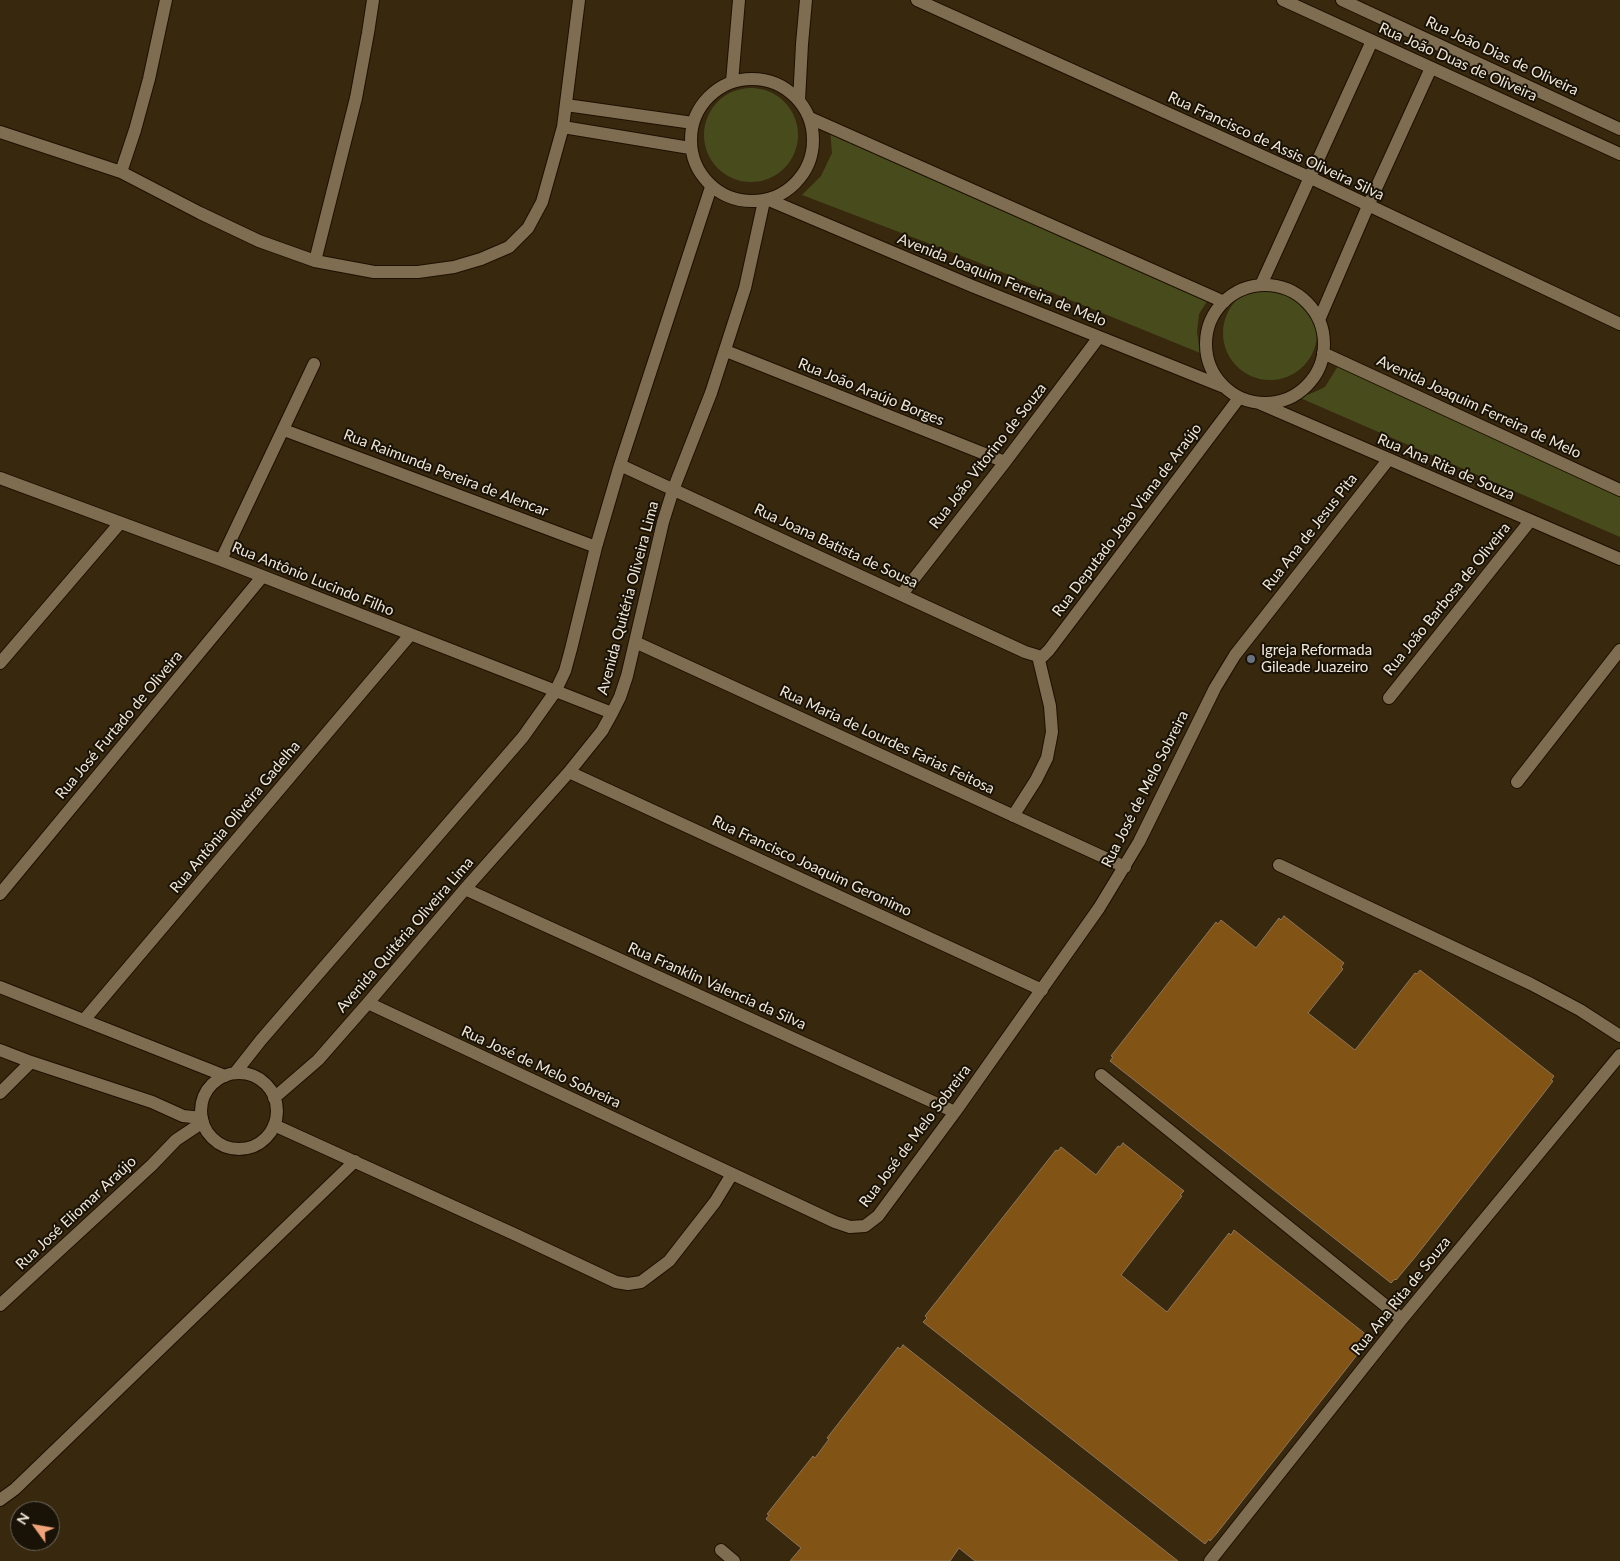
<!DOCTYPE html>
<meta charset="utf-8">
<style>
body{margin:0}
#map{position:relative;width:1620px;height:1561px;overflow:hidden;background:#37280e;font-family:Lato,sans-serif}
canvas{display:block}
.north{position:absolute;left:10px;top:1501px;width:50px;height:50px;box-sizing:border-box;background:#191207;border:1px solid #6f675b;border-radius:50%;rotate:302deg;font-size:14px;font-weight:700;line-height:20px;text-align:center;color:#f0e7d8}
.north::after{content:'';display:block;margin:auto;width:18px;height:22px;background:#f0a279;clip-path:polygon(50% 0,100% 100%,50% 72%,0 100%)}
</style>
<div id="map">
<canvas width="1620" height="1561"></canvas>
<div class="north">N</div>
</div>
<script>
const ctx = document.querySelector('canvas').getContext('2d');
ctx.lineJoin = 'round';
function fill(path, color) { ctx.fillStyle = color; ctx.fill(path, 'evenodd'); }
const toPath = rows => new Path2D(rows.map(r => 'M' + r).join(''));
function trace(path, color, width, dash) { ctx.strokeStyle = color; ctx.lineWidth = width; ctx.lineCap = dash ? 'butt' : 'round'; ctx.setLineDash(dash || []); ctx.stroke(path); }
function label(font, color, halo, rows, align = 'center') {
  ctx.font = font + ' Lato,sans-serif'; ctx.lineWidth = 4; ctx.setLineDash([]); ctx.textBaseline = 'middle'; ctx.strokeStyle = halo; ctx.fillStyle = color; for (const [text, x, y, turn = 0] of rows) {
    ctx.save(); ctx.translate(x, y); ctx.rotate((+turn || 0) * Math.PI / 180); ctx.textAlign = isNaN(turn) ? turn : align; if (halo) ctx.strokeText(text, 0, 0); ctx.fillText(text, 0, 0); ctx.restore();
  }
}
const green = toPath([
 '704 135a47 47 0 1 1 94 0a47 47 0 1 1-94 0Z',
 [830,129,1208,300,1199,314,1197,332,1200,353,975,261,802,195,821,176,832,153],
 '1223 333a47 47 0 1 1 94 0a47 47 0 1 1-94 0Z',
 [1338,366,1620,496,1620,537,1298,397,1310,394,1325,387]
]);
const building = toPath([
 [1284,916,1344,963,1341,967,1343,969,1308,1013,1355,1050,1415,973,1417,974,1420,970,1554,1076,1551,1080,1553,1081,1540,1098,1416,1256,1396,1280,1395,1279,1391,1283,1110,1061,1113,1057,1111,1056,1216,922,1218,924,1221,920,1256,948,1279,918,1281,920,1284,916],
 [1123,1143,1184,1191,1180,1195,1182,1196,1121,1275,1167,1312,1229,1233,1231,1235,1234,1230,1368,1336,1365,1340,1367,1342,1343,1373,1217,1533,1210,1541,1209,1539,1205,1544,923,1322,927,1318,925,1316,1056,1150,1058,1151,1061,1147,1096,1175,1118,1146,1120,1147,1123,1143],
 [903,1345,1074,1479,1178,1561,975,1561,959,1548,950,1561,790,1561,801,1548,766,1519,769,1515,767,1514,813,1456,815,1458,829,1439,827,1438,898,1347,900,1349,903,1345]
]);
const street = toPath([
 [917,0,1311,178,1620,324],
 [1283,0,1620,154],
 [1342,0,1620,129],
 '691 140a61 61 0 1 1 122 0a61 61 0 1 1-122 0Z',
 [732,82,739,0],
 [799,101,802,44,806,0],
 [566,105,693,123],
 [810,118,1224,302],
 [563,127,690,148],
 [0,132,121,172,200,213,259,241,315,261,374,272,418,272,454,267,481,259,509,247,528,228,542,202,563,127,579,0],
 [121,172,135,130,149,79,166,0],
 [769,200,972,286,1224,387],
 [315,261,356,98,368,33,373,0],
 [1261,285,1372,41],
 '1206 344a59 59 0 1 1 118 0a59 59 0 1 1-118 0Z',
 [1319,320,1368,206,1431,68],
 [726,351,1005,462],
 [1323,353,1620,490],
 [1259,403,1620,559],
 [284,430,596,547],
 [620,465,1025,652,1038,656],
 [0,478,221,560,612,713],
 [221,560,314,364],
 [902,594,1005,462,1099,337],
 [635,642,1125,867],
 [1038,656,1042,657,1049,650,1239,398],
 [0,663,120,523],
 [1389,698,1530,521],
 [569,772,1042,990],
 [1517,782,1620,650],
 [1013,816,1036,780,1047,758,1052,732,1050,706,1038,656],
 [1279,865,1531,984,1580,1010,1620,1036],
 [465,889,955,1112],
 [0,894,262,577],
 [0,987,225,1076],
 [368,1003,835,1222,850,1227,865,1226,878,1216,955,1112,1099,908,1139,842,1215,688,1235,655,1388,460],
 [84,1020,410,635],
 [0,1050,31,1062,152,1102,183,1116,202,1118],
 [235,1073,261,1040,523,737,555,692,565,671,571,649,596,547,620,465,711,187],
 '201 1111a38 38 0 1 1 76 0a38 38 0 1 1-76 0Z',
 [1101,1075,1402,1319],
 [0,1093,31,1062],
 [274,1098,318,1060,368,1003,465,889,569,772,602,731,612,713,620,697,627,676,663,522,673,490,711,393,745,288,764,201],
 [274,1125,514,1234,616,1282,628,1284,641,1282,669,1261,715,1202,732,1174],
 [0,1305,152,1165,176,1140,203,1122],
 [0,1500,15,1489,355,1161],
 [721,1550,734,1561],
 [1210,1561,1402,1319,1620,1055]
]);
const markers = [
 [1251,659,5,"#6b7280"]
];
const streetNames = [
 ["Rua João Dias de Oliveira",1502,56,25],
 ["Rua João Duas de Oliveira",1458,62,24],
 ["Rua Francisco de Assis Oliveira Silva",1276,146,25],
 ["Avenida Joaquim Ferreira de Melo",1002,280,22],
 ["Rua João Araújo Borges",871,392,22],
 ["Avenida Joaquim Ferreira de Melo",1479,407,25],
 ["Rua João Vitorino de Souza",988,456,-52],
 ["Rua Ana Rita de Souza",1446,467,23],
 ["Rua Raimunda Pereira de Alencar",446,473,21],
 ["Rua Deputado João Viana de Araújo",1127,520,-53],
 ["Rua Ana de Jesus Pita",1310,532,-52],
 ["Rua Joana Batista de Sousa",836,546,25],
 ["Rua Antônio Lucindo Filho",313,579,22],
 ["Avenida Quitéria Oliveira Lima",628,598,-75],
 ["Rua João Barbosa de Oliveira",1447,599,-51],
 ["Rua José Furtado de Oliveira",119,725,-50],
 ["Rua Maria de Lourdes Farias Feitosa",887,740,25],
 ["Rua José de Melo Sobreira",1145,789,-63],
 ["Rua Antônia Oliveira Gadelha",235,817,-50],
 ["Rua Francisco Joaquim Geronimo",812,866,25],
 ["Avenida Quitéria Oliveira Lima",405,935,-49],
 ["Rua Franklin Valencia da Silva",717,986,24],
 ["Rua José de Melo Sobreira",541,1067,25],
 ["Rua José de Melo Sobreira",915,1136,-53],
 ["Rua José Eliomar Araújo",76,1213,-43],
 ["Rua Ana Rita de Souza",1401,1296,-51]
];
const poiNames = [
 ["Igreja Reformada",1261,650],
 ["Gileade Juazeiro",1261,667]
];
fill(green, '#484c1d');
fill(building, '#815315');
trace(building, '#8c755d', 1);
trace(street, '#1e1000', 14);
trace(street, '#7e6d51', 12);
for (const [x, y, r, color] of markers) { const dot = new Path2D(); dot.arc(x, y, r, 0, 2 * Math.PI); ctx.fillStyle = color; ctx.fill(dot); trace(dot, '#191207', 2); }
label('15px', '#f0e7d8', '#191207', streetNames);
label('15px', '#f0e7d8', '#191207', poiNames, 'left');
</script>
